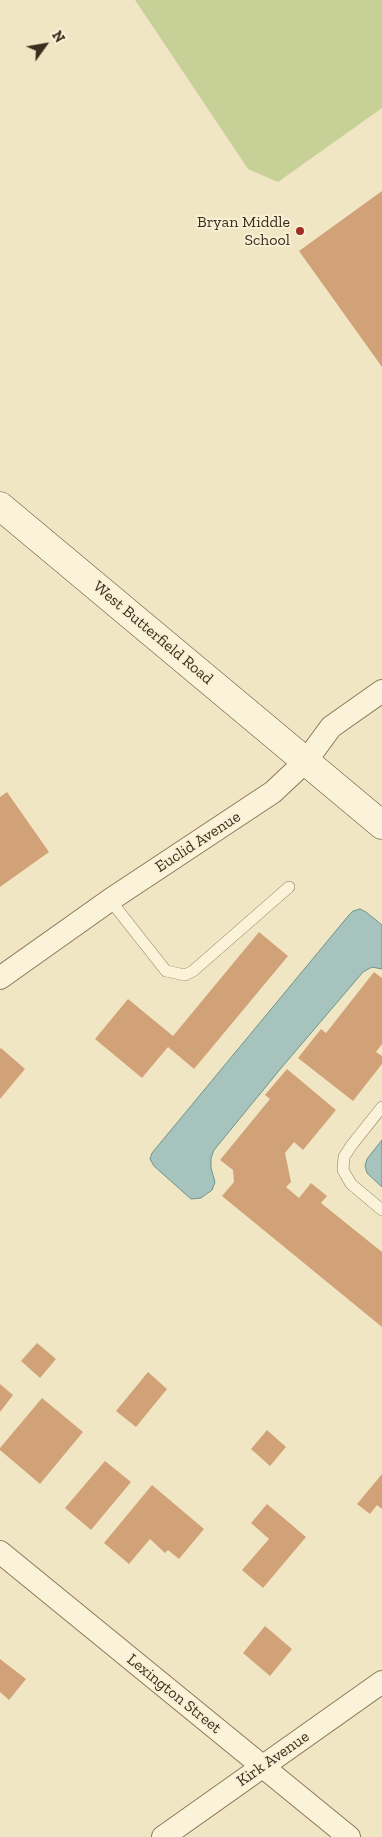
<!DOCTYPE html>
<style>
body{margin:0}
#map{position:relative;width:382px;height:1837px;overflow:hidden;background:#f1e6c4;font-family:"Zilla Slab",serif}
canvas{display:block}
.north{position:absolute;left:20px;top:20px;width:50px;height:50px;-webkit-text-stroke:4px #f8f0d5;paint-order:stroke;rotate:58deg;font-size:14px;font-weight:700;line-height:20px;text-align:center;color:#3c2e1e}
.north::after{content:'';display:block;margin:auto;width:18px;height:22px;background:#3c2e1e;clip-path:polygon(50% 0,100% 100%,50% 72%,0 100%)}
</style>
<div id="map">
<canvas width="382" height="1837"></canvas>
<div class="north">N</div>
</div>
<script>
const ctx = document.querySelector('canvas').getContext('2d');
ctx.lineJoin = 'round';
function fill(path, color) { ctx.fillStyle = color; ctx.fill(path, 'evenodd'); }
const toPath = rows => new Path2D(rows.map(r => 'M' + r).join(''));
function trace(path, color, width, dash) { ctx.strokeStyle = color; ctx.lineWidth = width; ctx.lineCap = dash ? 'butt' : 'round'; ctx.setLineDash(dash || []); ctx.stroke(path); }
function label(font, color, halo, rows, align = 'center') {
  ctx.font = font + ' "Zilla Slab",serif'; ctx.lineWidth = 4; ctx.setLineDash([]); ctx.textBaseline = 'middle'; ctx.strokeStyle = halo; ctx.fillStyle = color; for (const [text, x, y, turn = 0] of rows) {
    ctx.save(); ctx.translate(x, y); ctx.rotate((+turn || 0) * Math.PI / 180); ctx.textAlign = isNaN(turn) ? turn : align; if (halo) ctx.strokeText(text, 0, 0); ctx.fillText(text, 0, 0); ctx.restore();
  }
}
const green = toPath([
 [135,0,382,0,382,108,278,182,248,169]
]);
const water = toPath([
 [360,909,366,912,382,925,382,969,372,967,363,972,282,1067,214,1150,211,1158,211,1168,215,1182,212,1190,201,1198,191,1199,154,1166,150,1159,152,1153,349,915,353,911,360,909],
 [382,1140,382,1187,367,1173,365,1166,367,1159,382,1140]
]);
const building = toPath([
 [382,191,382,367,299,251],
 [7,792,49,852,0,887,0,797],
 [259,932,288,956,194,1069,168,1047,142,1078,95,1039,128,999,173,1036],
 [374,972,382,978,382,1044,376,1052,382,1056,382,1064,353,1101,298,1058,321,1029,326,1033],
 [1,1048,25,1069,0,1099,0,1049],
 [287,1069,336,1110,303,1150,294,1142,285,1153,291,1182,286,1187,299,1198,311,1183,327,1196,321,1203,382,1252,382,1327,222,1196,234,1182,233,1170,220,1160,270,1099,265,1095],
 [37,1343,56,1359,40,1378,21,1361],
 [148,1372,167,1389,136,1427,116,1411],
 [0,1384,13,1395,0,1412],
 [42,1398,83,1432,40,1484,0,1450,0,1448],
 [267,1430,286,1447,270,1466,251,1449],
 [105,1461,131,1482,91,1530,65,1508],
 [382,1474,382,1509,377,1505,370,1514,357,1504],
 [152,1485,204,1529,179,1559,168,1550,165,1553,150,1539,129,1564,104,1543],
 [267,1504,306,1537,263,1588,242,1570,269,1539,251,1523],
 [265,1626,292,1649,270,1676,243,1653],
 [0,1659,26,1679,9,1700,0,1692]
]);
const lane = toPath([
 [110,900,166,971,185,975,193,971,289,887],
 [382,1107,351,1146,344,1157,343,1170,351,1184,382,1210]
]);
const street = toPath([
 [0,978,110,900,273,792,306,761,331,727,382,691],
 [0,1552,349,1837],
 [163,1837,382,1682]
]);
const secondary = toPath([
 [0,506,382,825]
]);
const markers = [
 [300,231,5,"#a02c25"]
];
const poiNames = [
 ["Bryan Middle",290,222],
 ["School",290,240]
];
const streetNames = [
 ["West Butterfield Road",153,633,40],
 ["Euclid Avenue",198,842,-33],
 ["Lexington Street",174,1694,39],
 ["Kirk Avenue",273,1759,-35]
];
fill(green, '#c6d097');
fill(water, '#a6c4bd');
trace(water, '#6c938c', 1);
fill(building, '#d1a278');
trace(lane, '#8d7859', 12);
trace(street, '#8d7859', 24);
trace(secondary, '#6f593c', 29);
trace(lane, '#fbf3d9', 11);
trace(street, '#fbf3d9', 22);
trace(secondary, '#fbf3d9', 28);
for (const [x, y, r, color] of markers) { const dot = new Path2D(); dot.arc(x, y, r, 0, 2 * Math.PI); ctx.fillStyle = color; ctx.fill(dot); trace(dot, '#f8f0d5', 2); }
label('16px', '#3c2e1e', '#f8f0d5', poiNames, 'right');
label('16px', '#3c2e1e', '#f8f0d5', streetNames);
</script>
